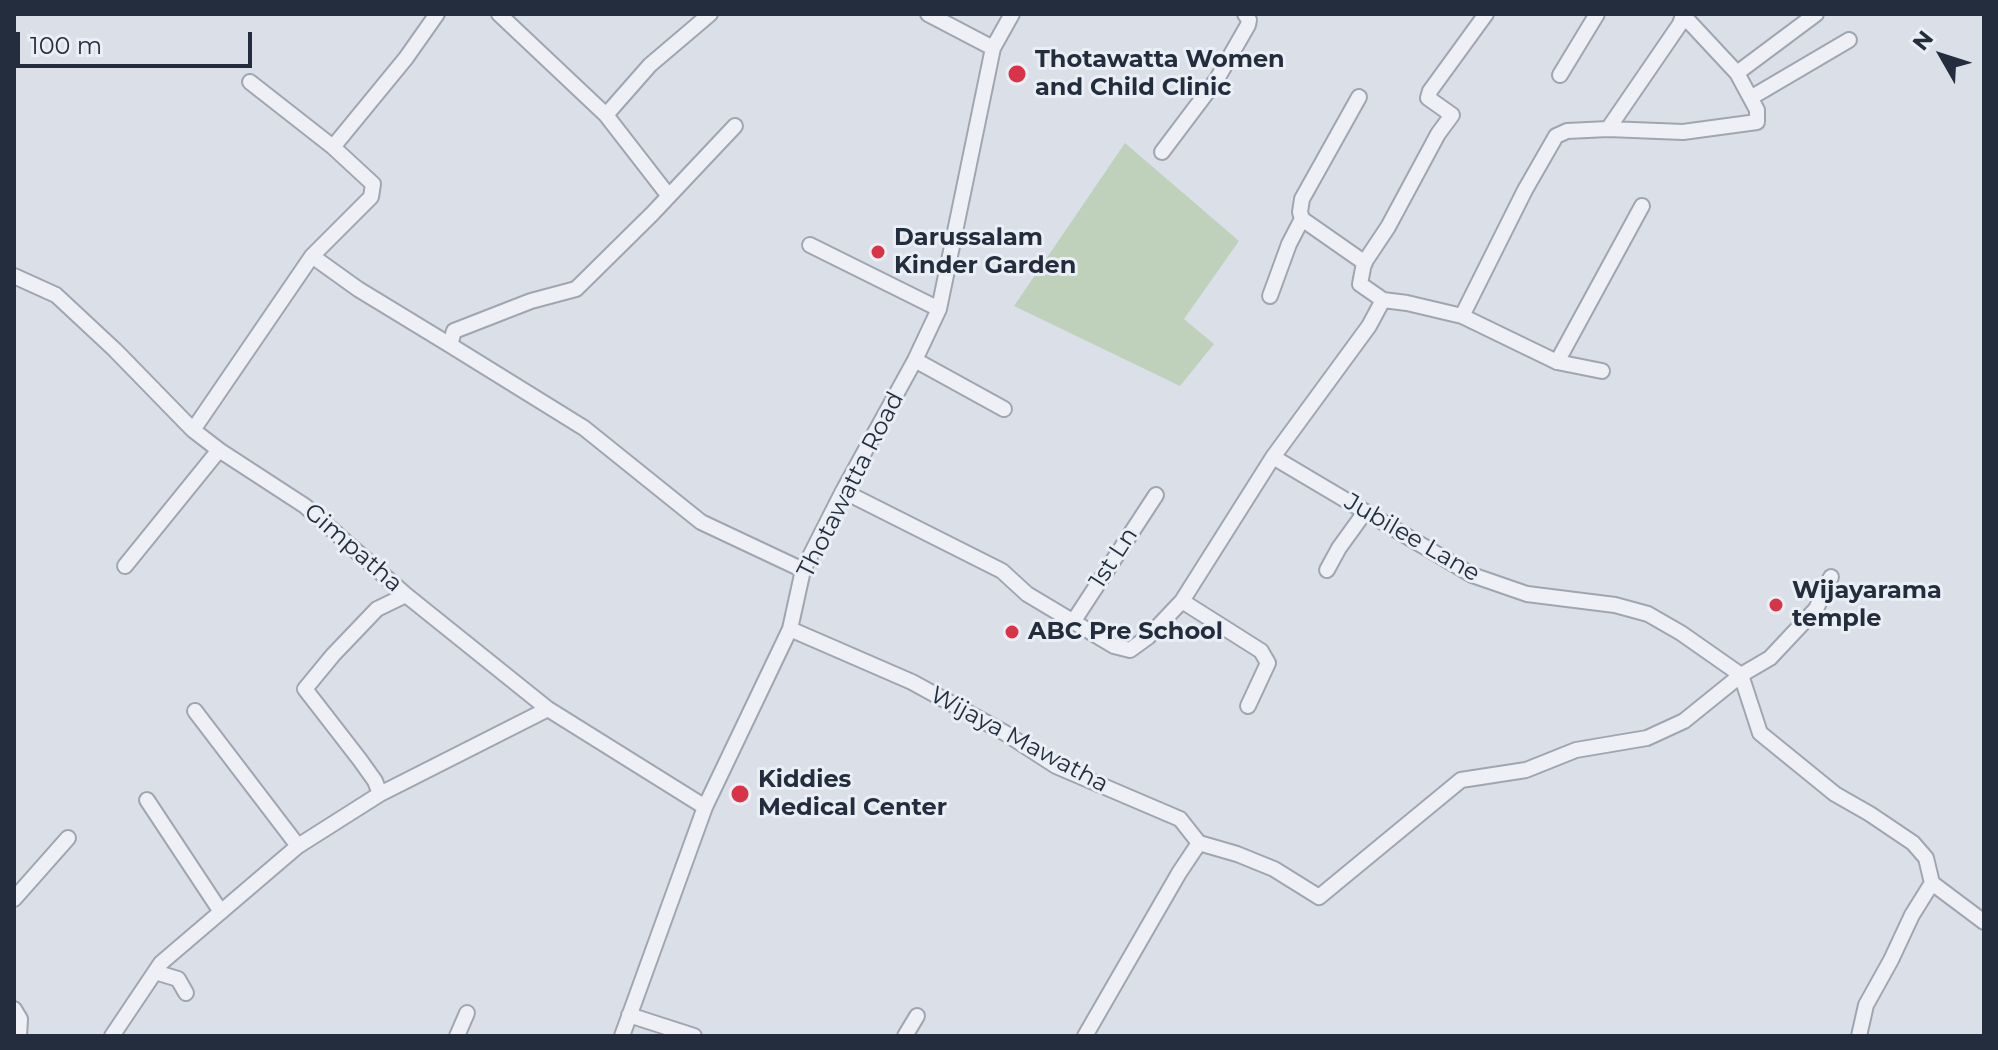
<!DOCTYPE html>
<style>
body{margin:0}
#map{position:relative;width:1998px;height:1050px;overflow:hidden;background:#dbdfe7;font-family:Montserrat,sans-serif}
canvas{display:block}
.frame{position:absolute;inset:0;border:16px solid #242d3e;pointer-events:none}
.north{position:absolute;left:1902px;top:16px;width:80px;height:80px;-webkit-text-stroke:6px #eaeef5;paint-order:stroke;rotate:309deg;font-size:22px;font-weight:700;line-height:32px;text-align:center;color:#242d3e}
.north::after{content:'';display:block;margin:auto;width:28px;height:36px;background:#242d3e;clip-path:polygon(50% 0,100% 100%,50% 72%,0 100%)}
.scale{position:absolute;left:16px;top:32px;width:236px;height:36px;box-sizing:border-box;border:4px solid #242d3e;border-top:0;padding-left:10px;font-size:24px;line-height:28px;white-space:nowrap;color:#242d3e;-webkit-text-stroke:6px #eaeef5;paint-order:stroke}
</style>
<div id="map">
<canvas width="1998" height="1050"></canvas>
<div class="frame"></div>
<div class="north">N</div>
<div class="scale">100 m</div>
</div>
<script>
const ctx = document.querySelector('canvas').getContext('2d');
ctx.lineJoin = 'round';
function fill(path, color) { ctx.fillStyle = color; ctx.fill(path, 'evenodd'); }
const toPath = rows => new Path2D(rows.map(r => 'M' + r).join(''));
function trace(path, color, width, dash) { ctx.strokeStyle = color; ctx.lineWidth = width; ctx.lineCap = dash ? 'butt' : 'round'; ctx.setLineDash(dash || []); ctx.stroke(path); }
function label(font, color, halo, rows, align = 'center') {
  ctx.font = font + ' Montserrat,sans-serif'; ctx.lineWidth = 6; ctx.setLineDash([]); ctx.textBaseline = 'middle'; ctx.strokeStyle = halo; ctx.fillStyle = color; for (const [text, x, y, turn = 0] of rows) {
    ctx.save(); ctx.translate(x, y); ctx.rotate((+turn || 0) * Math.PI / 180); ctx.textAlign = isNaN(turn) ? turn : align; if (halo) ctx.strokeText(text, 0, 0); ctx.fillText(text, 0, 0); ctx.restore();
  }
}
const green = toPath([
 [1125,143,1239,241,1184,319,1214,344,1180,386,1014,306]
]);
const minor = toPath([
 [499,14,606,115,668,195],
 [928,14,993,48],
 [1737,73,1816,14],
 [1560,75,1597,14],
 [1752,97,1849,40],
 [606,115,650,65,710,14],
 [735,126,652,214,576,289,531,301,454,331,450,345,584,428,701,522,803,570],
 [1608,129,1680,24,1683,15],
 [333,147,406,58,437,14],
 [1162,152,1217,79,1248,25,1249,20,1245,14],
 [1302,219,1365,263],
 [810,245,939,309],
 [312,256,358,289,450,345],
 [14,276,56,295,115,350,193,430,219,450,305,506,406,595,548,709,705,807],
 [1270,296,1289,244,1302,219,1300,212,1302,199,1359,97],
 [1383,300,1407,303,1462,316,1557,362,1602,371],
 [1462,316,1525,190,1556,136,1567,131,1608,129,1683,132,1757,122,1757,110,1737,73,1682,14],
 [915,360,1004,409],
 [1557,362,1642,206],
 [193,430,312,256,371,197,373,184,333,147,250,82],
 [1273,457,1369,326,1383,300,1360,284,1364,263,1388,227,1438,134,1452,115,1428,98,1430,91,1486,14],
 [843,491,1002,571,1027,594,1114,646,1130,650,1148,637,1182,601,1273,457,1472,575,1527,594,1615,605,1648,614,1681,633,1741,675,1760,733,1835,794,1870,814,1913,843,1926,858,1932,883,1912,915,1891,960,1866,1005,1859,1036],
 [125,566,219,450],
 [1327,570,1339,548,1365,512],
 [1182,601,1261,651,1268,663,1248,706],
 [1073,622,1156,495],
 [790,629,912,682,1005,733,1056,766,1180,819,1199,843,1237,854,1274,869,1319,897,1461,780,1526,770,1576,750,1647,738,1684,721,1741,675,1770,658,1816,609,1831,577],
 [195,711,298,846],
 [380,794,375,781,360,760,305,689,333,655,377,609,406,595],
 [147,800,221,912],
 [1932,883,1984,922],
 [14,899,68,838],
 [155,972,178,979,186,993],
 [14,1009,20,1019,19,1036],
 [629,1015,694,1036],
 [112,1036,161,963,298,846,380,794,548,709],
 [457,1036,467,1013],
 [622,1036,705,807,790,629,803,570,843,491,915,360,939,309,993,48,1012,14],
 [905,1036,917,1016],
 [1085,1036,1179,873,1199,843]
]);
const markers = [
 [1017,74,10,"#d83347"],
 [878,252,8,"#d83347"],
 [1776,605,8,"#d83347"],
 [1012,632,8,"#d83347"],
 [740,794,10,"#d83347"]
];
const poiNames = [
 ["Thotawatta Women",1035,60],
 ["and Child Clinic",1035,88],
 ["Darussalam",894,238],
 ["Kinder Garden",894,266],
 ["Wijayarama",1792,591],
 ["temple",1792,619],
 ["ABC Pre School",1028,632],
 ["Kiddies",758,780],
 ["Medical Center",758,808]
];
const streetNames = [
 ["Thotawatta Road",851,485,-63],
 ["Jubilee Lane",1412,538,30],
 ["Gimpatha",353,548,41],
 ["1st Ln",1114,558,-57],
 ["Wijaya Mawatha",1019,740,28]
];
fill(green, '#c0d1bb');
trace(minor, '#a0a6b1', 18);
trace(minor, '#eef0f5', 14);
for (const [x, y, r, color] of markers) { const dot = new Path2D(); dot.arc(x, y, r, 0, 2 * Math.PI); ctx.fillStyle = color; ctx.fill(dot); trace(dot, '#eaeef5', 3); }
label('bold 24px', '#242d3e', '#eaeef5', poiNames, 'left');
label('24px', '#242d3e', '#eaeef5', streetNames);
</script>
